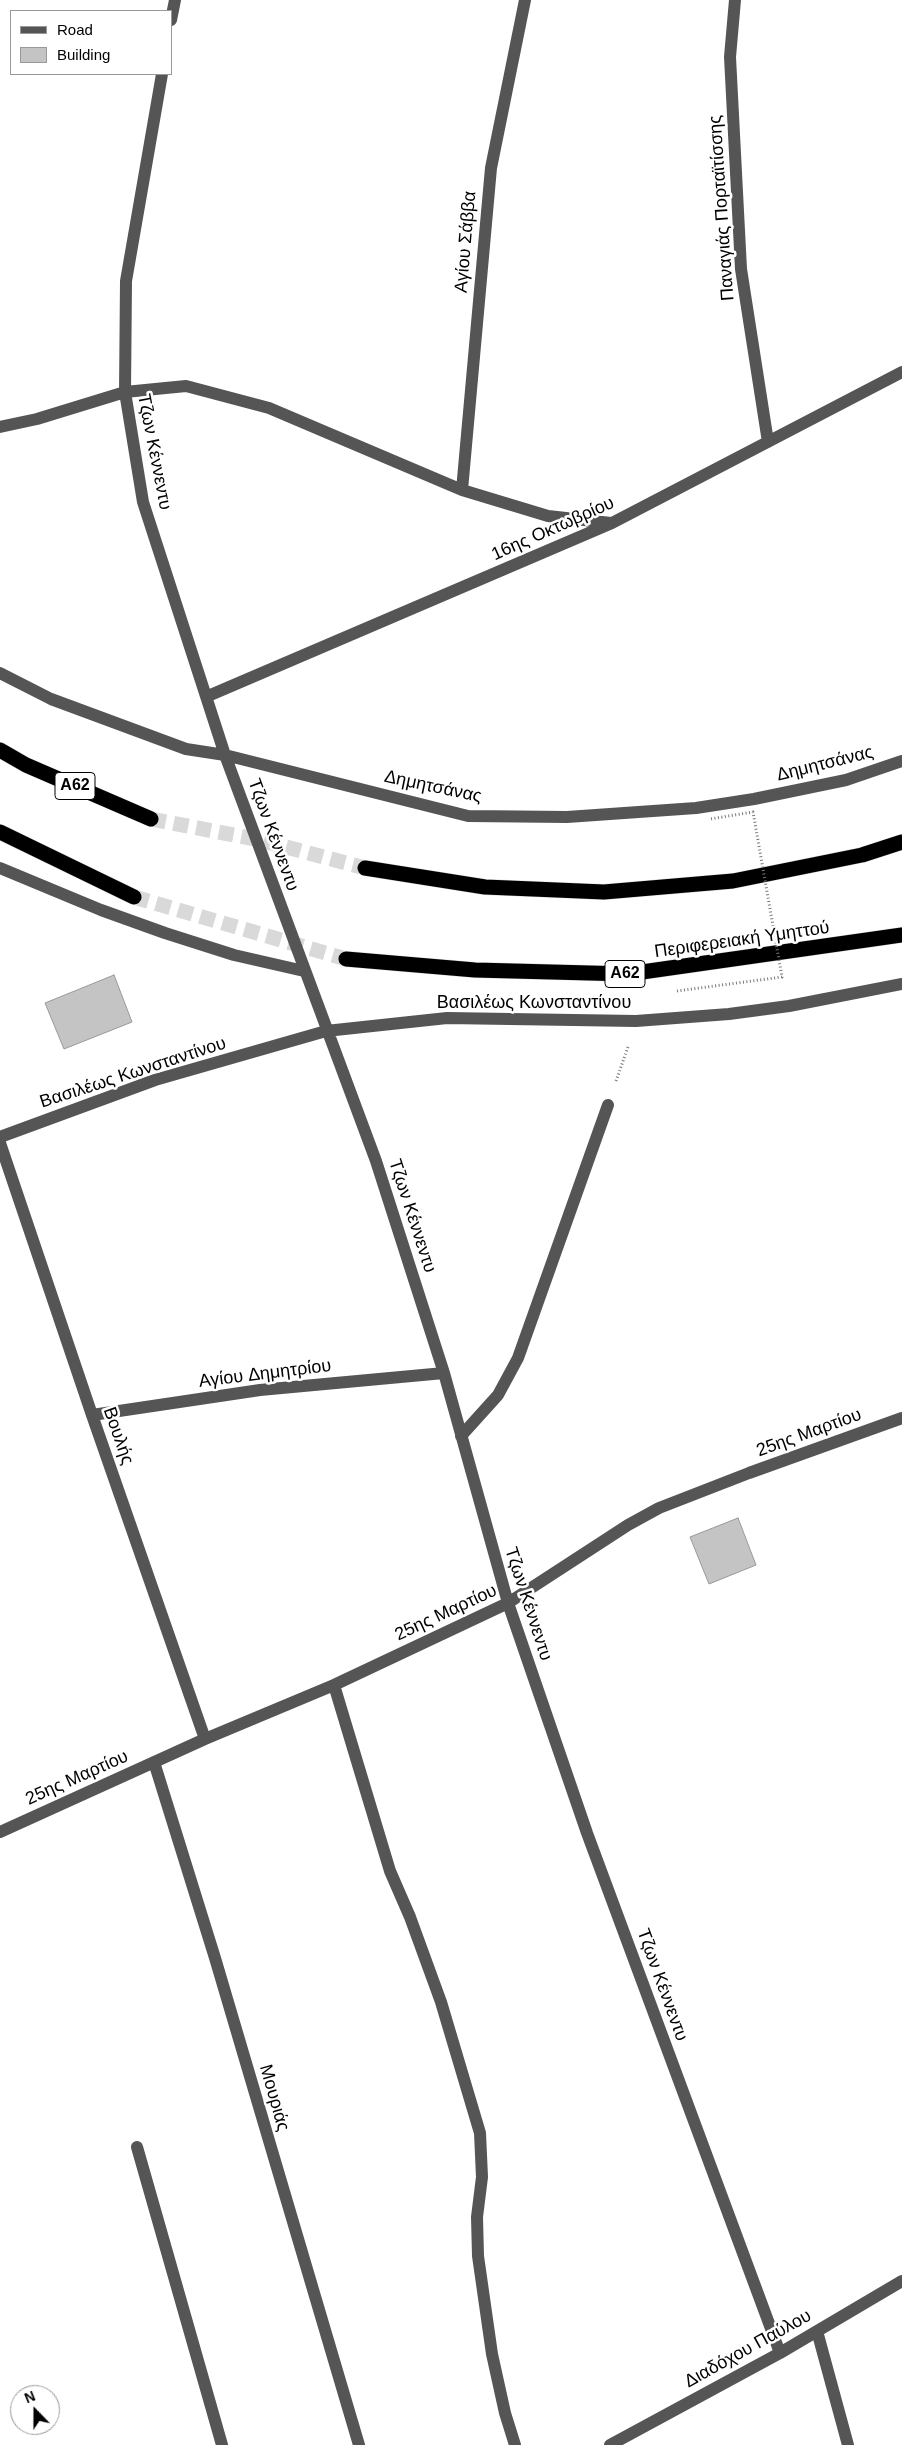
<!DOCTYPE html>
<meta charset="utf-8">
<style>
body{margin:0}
#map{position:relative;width:902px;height:2445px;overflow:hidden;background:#fff;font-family:Arial,sans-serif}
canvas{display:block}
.legend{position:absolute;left:10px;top:10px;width:162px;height:65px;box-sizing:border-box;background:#fff;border:1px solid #999;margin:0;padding:6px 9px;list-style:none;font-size:15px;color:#000}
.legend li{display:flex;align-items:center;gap:10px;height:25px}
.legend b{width:25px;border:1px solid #999}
.north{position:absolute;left:10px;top:2385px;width:50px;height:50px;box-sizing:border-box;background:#fff;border:1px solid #999;border-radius:50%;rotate:338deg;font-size:14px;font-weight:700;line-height:20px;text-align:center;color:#000}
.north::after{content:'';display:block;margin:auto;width:18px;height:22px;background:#000;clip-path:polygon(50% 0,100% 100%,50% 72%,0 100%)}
</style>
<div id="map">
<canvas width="902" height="2445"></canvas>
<ul class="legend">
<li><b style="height:6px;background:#555"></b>Road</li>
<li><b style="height:14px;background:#c4c4c4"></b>Building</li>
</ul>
<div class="north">N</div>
</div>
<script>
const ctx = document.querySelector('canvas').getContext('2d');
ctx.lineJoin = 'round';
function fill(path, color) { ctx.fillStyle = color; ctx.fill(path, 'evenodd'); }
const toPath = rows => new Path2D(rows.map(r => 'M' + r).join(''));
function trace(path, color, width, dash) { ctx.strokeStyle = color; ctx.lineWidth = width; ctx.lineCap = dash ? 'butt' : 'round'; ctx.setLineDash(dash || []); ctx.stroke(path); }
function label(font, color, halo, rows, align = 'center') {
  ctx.font = font + ' Arial,sans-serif'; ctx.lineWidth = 5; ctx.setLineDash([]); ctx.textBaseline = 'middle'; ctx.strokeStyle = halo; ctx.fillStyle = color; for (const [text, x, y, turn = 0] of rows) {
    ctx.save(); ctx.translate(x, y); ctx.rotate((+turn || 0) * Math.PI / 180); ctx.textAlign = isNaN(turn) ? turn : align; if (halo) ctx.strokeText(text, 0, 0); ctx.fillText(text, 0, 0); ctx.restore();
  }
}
const building = toPath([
 [114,975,132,1022,64,1049,45,1003,114,975],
 [738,1518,756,1565,709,1584,690,1537,738,1518]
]);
const highwayTunnel = toPath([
 [151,819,260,840,365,868],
 [134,897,346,959]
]);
const path = toPath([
 [616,1081,628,1047]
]);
const minor = toPath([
 [735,0,730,57,741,269,768,442],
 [171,20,175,0],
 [162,74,126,281,125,392,143,502,225,755,376,1161,444,1373,508,1603,587,1833,780,2353],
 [0,427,37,419,125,392,186,386,269,408,462,490,548,516,611,523],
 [462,490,491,168,525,0],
 [0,673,51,699,186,749,225,755,468,816,567,817,696,808,754,799,846,780,902,761],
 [208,696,612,523,902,372],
 [0,868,101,910,165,933,234,955,304,971],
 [0,1137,155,1080,326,1031,447,1018,636,1021,729,1014,789,1006,902,984],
 [0,1143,92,1415,205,1739],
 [92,1415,260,1390,444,1373],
 [461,1436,498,1395,518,1358,608,1105],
 [334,1685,390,1871,410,1917,441,2002,480,2133,482,2177,477,2217,478,2256,492,2354,505,2413,515,2445],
 [154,1762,215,1958,359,2445],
 [0,1832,205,1739,334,1685,508,1603,628,1525,659,1508,749,1473,902,1418],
 [137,2147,222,2445],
 [817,2331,848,2445],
 [610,2445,780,2353,902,2281]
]);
const highway = toPath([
 [0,750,26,765,151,819],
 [0,832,134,897],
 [365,868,485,887,604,892,733,881,862,855,902,842],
 [346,959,475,970,628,974,902,935]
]);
const pathBridge = toPath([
 [677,991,782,977,753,812,710,819]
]);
const shields = [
 [75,786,40],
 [625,974,40]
];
const shieldNames = [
 ["Α62",75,786],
 ["Α62",625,974]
];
const streetNames = [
 ["Παναγιάς Πορταϊτίσσης",722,208,-94],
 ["Αγίου Σάββα",466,242,-85],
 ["Τζων Κέννεντυ",154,452,79],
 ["16ης Οκτωβρίου",553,529,-24],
 ["Δημητσάνας",825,764,-14],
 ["Δημητσάνας",433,787,12],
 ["Τζων Κέννεντυ",273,835,70],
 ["Περιφερειακή Υμηττού",742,940,-8],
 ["Βασιλέως Κωνσταντίνου",534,1003],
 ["Βασιλέως Κωνσταντίνου",133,1073,-18],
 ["Τζων Κέννεντυ",412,1216,72],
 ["Αγίου Δημητρίου",265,1374,-7],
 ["25ης Μαρτίου",809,1433,-20],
 ["Βουλής",118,1436,71],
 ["Τζων Κέννεντυ",528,1604,72],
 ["25ης Μαρτίου",446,1613,-25],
 ["25ης Μαρτίου",77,1778,-24],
 ["Τζων Κέννεντυ",662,1985,70],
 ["Μουριάς",274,2098,74],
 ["Διαδόχου Παύλου",748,2349,-29]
];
fill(building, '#c4c4c4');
trace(building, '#999', 1);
trace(highwayTunnel, '#d9d9d9', 15, [15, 8]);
trace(highway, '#dbdbdb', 16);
trace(path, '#777', 3, [1, 2.5]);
trace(minor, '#555', 12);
trace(highway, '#000', 15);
trace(pathBridge, '#777', 3, [1, 2.5]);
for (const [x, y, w] of shields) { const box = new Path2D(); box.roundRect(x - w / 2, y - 13.5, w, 27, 4); ctx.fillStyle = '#fff'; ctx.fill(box); trace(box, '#000', 1); }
label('bold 16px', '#000', null, shieldNames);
label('18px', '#000', '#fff', streetNames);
</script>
